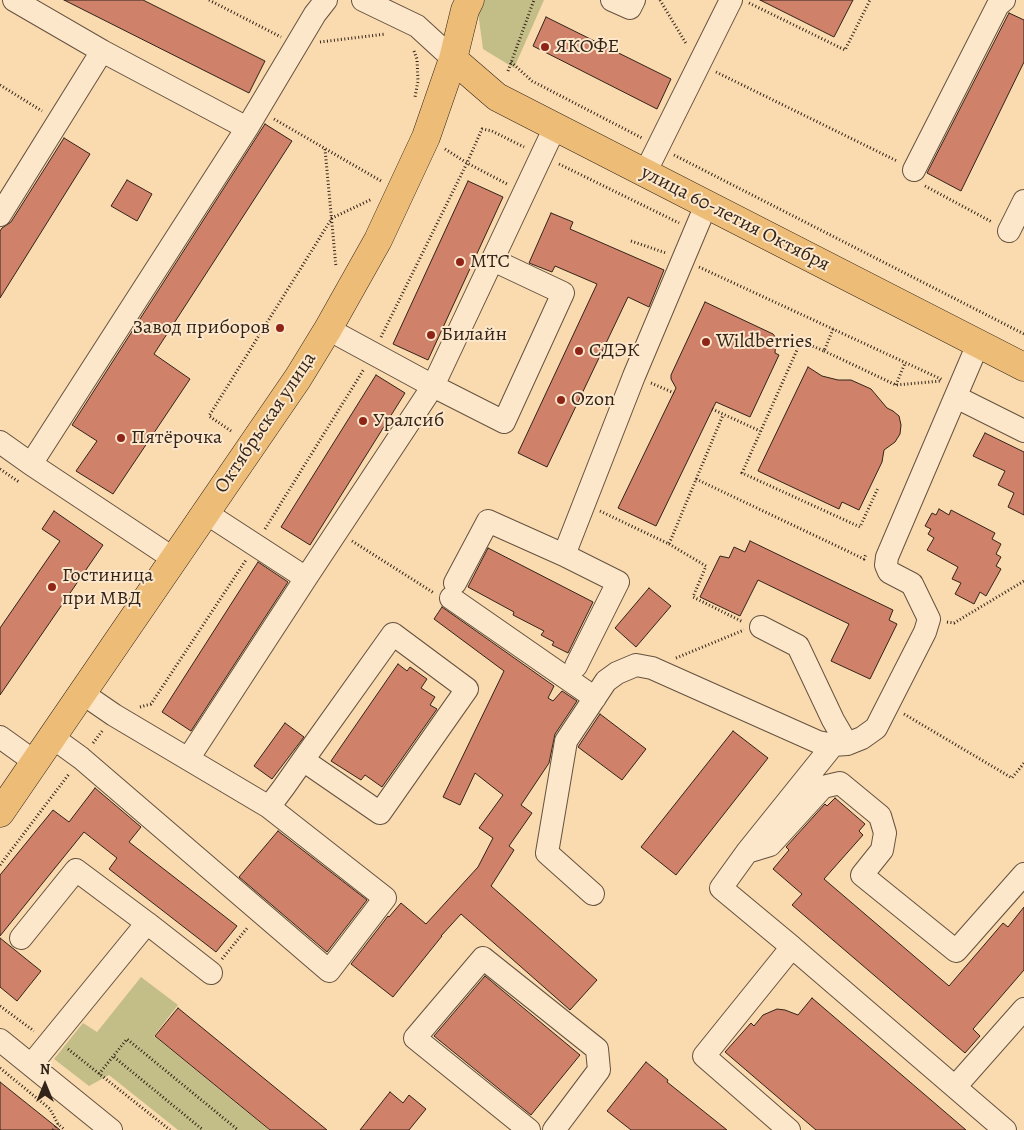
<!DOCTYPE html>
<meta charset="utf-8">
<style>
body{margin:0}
#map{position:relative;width:1024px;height:1130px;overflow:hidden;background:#fadaaf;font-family:Alegreya,serif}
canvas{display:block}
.north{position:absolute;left:20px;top:1060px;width:50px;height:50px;-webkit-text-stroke:4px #fce7cb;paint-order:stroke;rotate:0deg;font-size:14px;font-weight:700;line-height:20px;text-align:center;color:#33241a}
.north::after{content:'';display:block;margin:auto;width:18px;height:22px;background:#33241a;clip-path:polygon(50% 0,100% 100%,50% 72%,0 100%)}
</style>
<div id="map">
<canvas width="1024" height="1130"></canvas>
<div class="north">N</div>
</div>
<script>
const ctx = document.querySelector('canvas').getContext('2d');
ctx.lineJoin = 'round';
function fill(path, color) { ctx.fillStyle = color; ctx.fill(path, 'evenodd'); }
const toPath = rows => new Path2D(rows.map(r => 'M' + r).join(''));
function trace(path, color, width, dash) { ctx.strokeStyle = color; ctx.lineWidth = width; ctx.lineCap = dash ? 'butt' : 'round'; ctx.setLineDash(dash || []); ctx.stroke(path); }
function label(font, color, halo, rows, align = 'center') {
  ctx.font = font + ' Alegreya,serif'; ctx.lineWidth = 4; ctx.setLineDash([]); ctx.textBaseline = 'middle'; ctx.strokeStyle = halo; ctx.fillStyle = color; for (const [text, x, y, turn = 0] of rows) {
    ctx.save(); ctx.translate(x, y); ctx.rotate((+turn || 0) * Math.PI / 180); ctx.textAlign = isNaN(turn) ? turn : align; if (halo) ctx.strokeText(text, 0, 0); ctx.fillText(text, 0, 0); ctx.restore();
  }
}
const green = toPath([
 [483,0,544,0,514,68,483,49,478,12],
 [141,977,178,1005,154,1036,269,1130,178,1130,109,1075,89,1086,54,1059,83,1023,97,1032]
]);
const building = toPath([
 [64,0,143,0,265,61,249,93,64,0],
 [760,0,853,0,834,37,760,0],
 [1009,13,1024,20,1024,62,961,191,927,173,1009,13],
 [546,17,671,79,657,109,533,46,546,17],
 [265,124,292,141,154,354,190,379,113,494,76,471,97,441,72,425,265,124],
 [64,138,90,154,0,298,0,231,2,228,11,222,64,138],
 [127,180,152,194,137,221,111,206,127,180],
 [468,181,503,197,428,360,393,344,468,181],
 [551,213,573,222,570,229,664,270,649,307,628,297,547,467,518,453,597,284,555,266,552,272,529,263,551,213],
 [705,302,773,334,776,338,775,353,779,355,750,417,716,402,656,526,618,508,676,388,671,379,671,375,705,302],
 [808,367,822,376,838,380,851,380,871,389,887,408,893,411,899,416,901,425,900,434,895,442,884,450,882,462,859,510,842,502,839,509,758,471,808,367],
 [376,375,405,393,310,545,281,527,376,375],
 [985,433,1024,452,1024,515,1008,507,1014,493,998,485,1005,471,973,456,985,433],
 [939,509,949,515,951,510,995,533,992,539,1001,544,996,554,1001,557,996,566,1001,569,986,596,980,592,974,604,955,594,961,583,952,579,958,567,927,550,934,538,928,534,931,529,925,526,932,513,936,515,939,509],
 [54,511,103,545,0,695,0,628,60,541,42,529,54,511],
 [750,541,893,610,889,620,897,624,870,679,831,661,849,624,758,580,740,616,700,597,720,556,729,558,734,547,745,552,750,541],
 [488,548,593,602,568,653,552,645,554,642,541,635,544,631,513,615,514,612,468,587,488,548],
 [258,562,288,582,191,731,162,712,258,562],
 [649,588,671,606,636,647,615,628,649,588],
 [442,607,554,686,548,698,553,701,562,691,577,701,555,734,549,763,521,805,532,813,509,846,514,850,491,886,597,980,570,1010,461,914,441,936,442,936,393,997,351,964,388,916,389,917,401,903,426,924,478,867,493,838,479,828,503,795,475,773,460,805,443,797,504,671,434,619,442,607],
 [398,664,407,671,410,667,427,679,421,688,435,697,430,705,437,709,382,787,365,775,361,780,331,761,398,664],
 [600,714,646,749,622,780,578,747,600,714],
 [285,723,304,737,272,779,254,766,285,723],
 [733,731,768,758,676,875,641,847,733,731],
 [95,788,141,827,129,842,237,926,216,952,109,869,117,858,84,832,0,936,0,875,53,810,69,822,95,788],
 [835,798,865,824,859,831,863,835,824,879,949,986,1003,923,1008,927,1024,907,1024,970,973,1029,980,1036,965,1053,792,905,802,894,773,869,789,850,786,847,825,804,827,806,835,798],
 [278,831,367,900,327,952,239,877,278,831],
 [0,938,41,971,17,1001,0,987,0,938],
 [485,976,580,1055,531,1115,434,1036,485,976],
 [812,998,966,1130,816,1130,725,1052,751,1023,754,1026,763,1015,777,1009,785,1010,798,1015,812,998],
 [178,1008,327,1130,270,1130,155,1036,178,1008],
 [646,1062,668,1080,667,1082,727,1130,631,1130,607,1111,646,1062],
 [0,1082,60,1130,0,1130,0,1082],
 [390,1092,403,1103,409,1095,426,1109,409,1130,360,1130,390,1092]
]);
const path = toPath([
 [209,0,281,37],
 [660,0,687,45],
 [749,3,845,50,870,0],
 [320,42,386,34],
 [414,51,417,59,418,81,415,97],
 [511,62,532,81,642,138],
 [508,71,534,0],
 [716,72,897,161],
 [0,85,42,111],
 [274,119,381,181],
 [325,149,336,267],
 [445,149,467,163,482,129,492,131,524,147],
 [674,155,1024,334],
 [559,164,679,223],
 [925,186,992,222],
 [631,241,666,253],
 [699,267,943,380],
 [833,329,824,351,801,341,742,473,860,527,878,488],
 [381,337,467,163,507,184],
 [824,351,896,385,941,381],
 [651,383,674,393],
 [896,385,905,363],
 [712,409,760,431],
 [231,431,209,416,332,218,372,199],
 [0,469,19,482],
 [696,479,864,559,866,554],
 [600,511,669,544,723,415],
 [265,529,364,369],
 [352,541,434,593],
 [669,544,706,566,693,597,743,622],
 [947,622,954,623,1024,581],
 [676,658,744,630],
 [140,707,151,704,246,560],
 [904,714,1012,778,1024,763],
 [93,743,103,730],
 [0,865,69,774],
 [222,959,248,927],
 [0,1006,34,1031],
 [68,1049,170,1130],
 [114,1057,203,1130],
 [0,1068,50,1109,58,1124,65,1130],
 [99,1074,127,1039,238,1130],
 [53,1130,58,1124]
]);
const minor = toPath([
 [14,0,102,51,247,128,315,14,326,0],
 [363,0,417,26,453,59],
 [612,0,630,8,634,0],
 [914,170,998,5,1004,0],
 [645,173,731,0],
 [0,215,102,51],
 [1009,231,1024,201],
 [328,329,433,386,555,127],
 [956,397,1024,431],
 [0,442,31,464],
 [206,513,306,578,433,386,504,422,563,293,493,260],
 [564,555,634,376,706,205],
 [174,559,31,464,247,128],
 [455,583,488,521,564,555,618,582,576,666],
 [451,598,595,698],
 [761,627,798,646,833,720,847,744,862,738,876,728,925,632,929,619,912,584,889,572,886,565,887,557,978,344],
 [0,737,35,762],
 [52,737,81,758,329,971,385,898,269,807,114,715,82,693],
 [188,759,306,578],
 [269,807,284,787,303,760,393,634,467,689,380,813,303,760],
 [747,852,770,845,823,787,840,783,880,816,885,833,882,850,862,875,956,951,1024,874],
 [593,894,547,853,566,741,606,681,617,673,636,665,652,668,818,742,833,745,847,744],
 [147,923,211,973],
 [21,938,76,870,147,923,31,1065],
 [792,947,721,888,747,852,833,745],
 [0,1040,111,1130],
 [955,1087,1024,1009],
 [529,1130,415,1038,483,958,597,1049,599,1070,554,1130],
 [789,1130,704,1056,792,947,1005,1130]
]);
const major = toPath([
 [453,59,497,97,1024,367],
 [0,813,298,378,328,329,378,240,426,137,453,59,465,10,470,0]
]);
const markers = [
 [545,47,5,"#8f2418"],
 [460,262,5,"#8f2418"],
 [280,328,5,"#8f2418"],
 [431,335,5,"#8f2418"],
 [706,342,5,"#8f2418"],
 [579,351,5,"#8f2418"],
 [561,400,5,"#8f2418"],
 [363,421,5,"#8f2418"],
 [121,438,5,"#8f2418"],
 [52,587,5,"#8f2418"]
];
const poiNames = [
 ["ЯКОФЕ",555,47],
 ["МТС",470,262],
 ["Завод приборов",270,328,"right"],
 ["Билайн",441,335],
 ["Wildberries",716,342],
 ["СДЭК",589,351],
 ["Ozon",571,400],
 ["Уралсиб",373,421],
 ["Пятёрочка",131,438],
 ["Гостиница",62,576],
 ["при МВД",62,599]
];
const streetNames = [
 ["улица 60-летия Октября",735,219,27],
 ["Октябрьская улица",266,423,-56]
];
fill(green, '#c3be87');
fill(building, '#cf8169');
trace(building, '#33241a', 1);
trace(minor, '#65523f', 24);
trace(major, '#33241a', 29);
trace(path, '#33241a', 3, [1, 2.5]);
trace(minor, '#fce7cb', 22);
trace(major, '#edbd78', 28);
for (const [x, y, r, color] of markers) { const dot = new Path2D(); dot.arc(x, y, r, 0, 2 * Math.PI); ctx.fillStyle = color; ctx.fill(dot); trace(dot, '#fce7cb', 2); }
label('20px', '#33241a', '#fce7cb', poiNames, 'left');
label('20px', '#33241a', '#fce7cb', streetNames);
</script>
